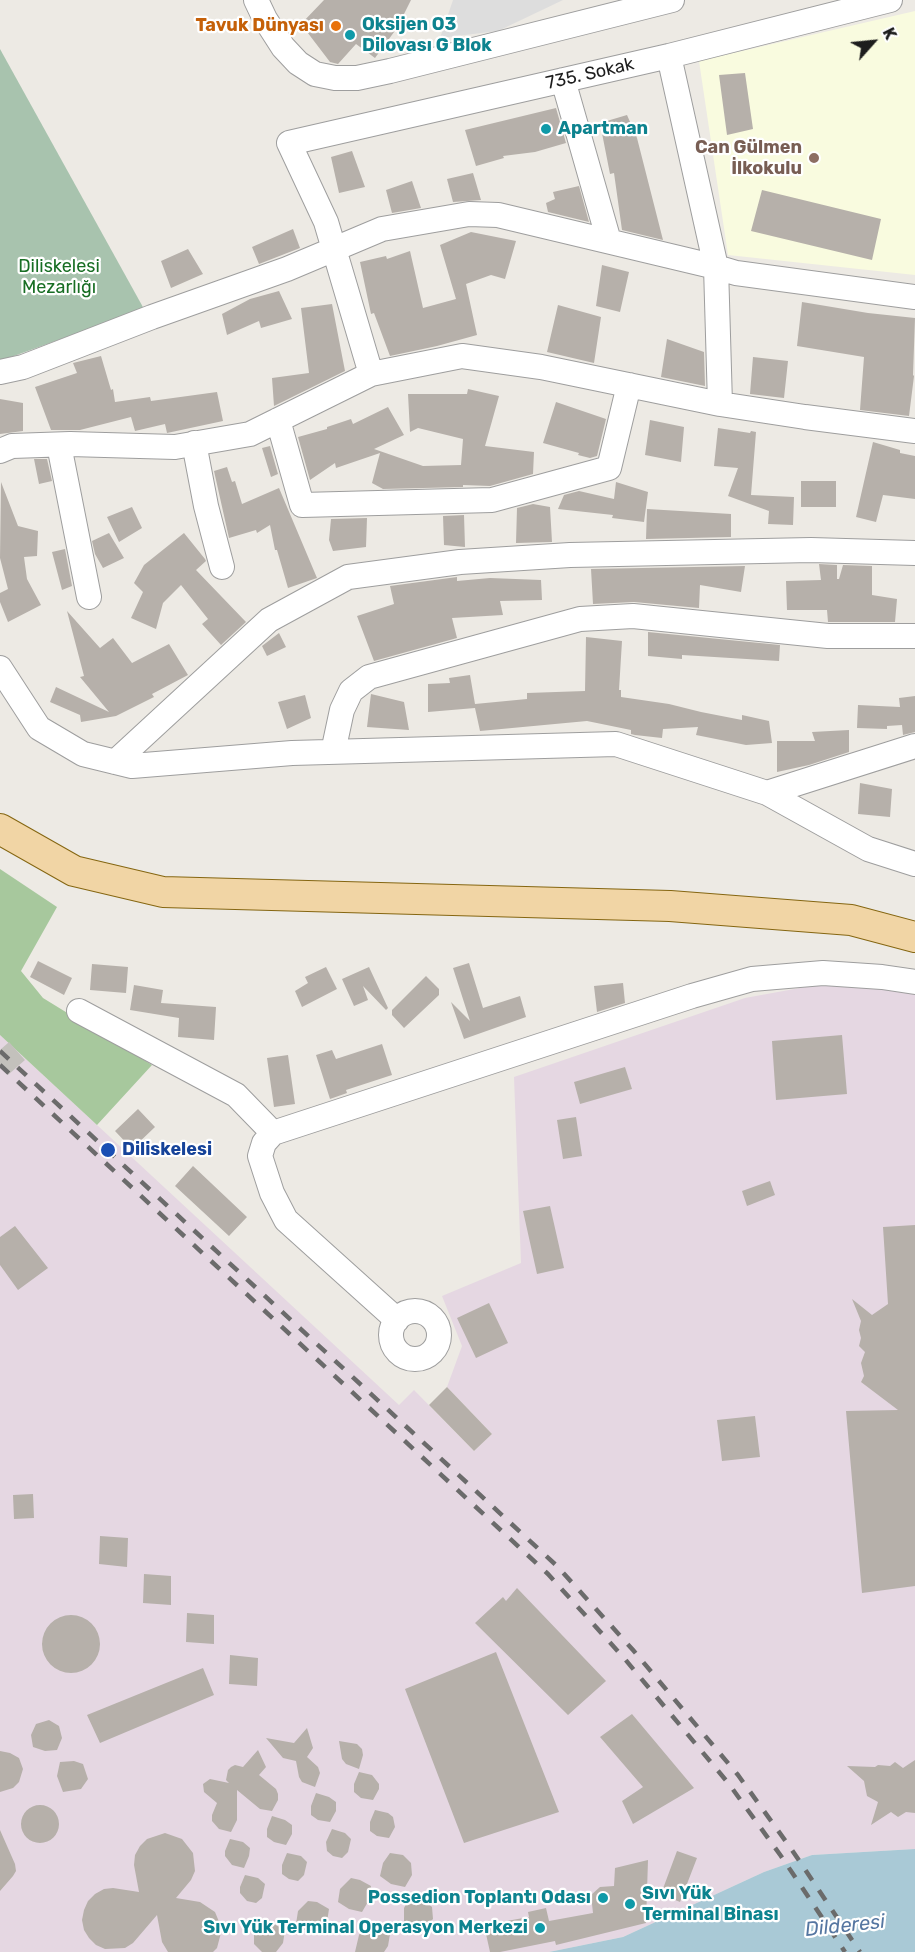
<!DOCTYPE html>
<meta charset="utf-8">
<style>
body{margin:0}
#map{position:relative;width:915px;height:1952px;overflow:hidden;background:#edeae4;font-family:Rubik,sans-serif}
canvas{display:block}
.north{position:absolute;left:843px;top:12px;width:60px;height:60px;-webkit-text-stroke:4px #fff;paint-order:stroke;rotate:63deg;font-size:16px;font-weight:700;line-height:24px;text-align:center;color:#1d1d1d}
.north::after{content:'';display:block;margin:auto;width:21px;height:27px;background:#1d1d1d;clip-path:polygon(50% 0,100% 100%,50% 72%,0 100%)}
</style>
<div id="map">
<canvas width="915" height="1952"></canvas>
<div class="north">K</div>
</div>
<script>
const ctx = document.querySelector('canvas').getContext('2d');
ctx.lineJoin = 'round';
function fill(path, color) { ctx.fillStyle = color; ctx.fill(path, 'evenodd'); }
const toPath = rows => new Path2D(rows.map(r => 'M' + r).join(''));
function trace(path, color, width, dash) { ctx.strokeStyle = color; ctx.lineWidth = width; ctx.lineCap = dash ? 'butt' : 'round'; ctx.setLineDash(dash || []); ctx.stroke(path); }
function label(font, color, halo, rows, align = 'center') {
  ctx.font = font + ' Rubik,sans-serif'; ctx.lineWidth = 4.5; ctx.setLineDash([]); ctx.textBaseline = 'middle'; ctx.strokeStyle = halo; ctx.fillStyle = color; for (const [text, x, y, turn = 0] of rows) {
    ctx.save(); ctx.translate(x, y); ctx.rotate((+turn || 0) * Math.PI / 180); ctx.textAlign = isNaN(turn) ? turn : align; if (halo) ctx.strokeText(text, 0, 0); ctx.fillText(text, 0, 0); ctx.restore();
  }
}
const industrial = toPath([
 [844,980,915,990,915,1849,812,1855,764,1872,623,1937,549,1952,0,1952,0,1035,399,1405,414,1390,474,1451,492,1434,447,1387,462,1346,442,1296,521,1263,514,1077,745,998]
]);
const education = toPath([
 [915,11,915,275,728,255,699,61]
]);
const forest = toPath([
 [0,869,57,907,21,971,43,998,152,1065,97,1125,0,1035]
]);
const cemetery = toPath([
 [0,49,144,309,0,361]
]);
const parking = toPath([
 [453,0,563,0,498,31,440,38]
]);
const water = toPath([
 [915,1849,915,1952,549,1952,623,1937,764,1872,812,1855]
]);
const building = toPath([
 [324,0,411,0,397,28,375,58,356,44,338,64,330,62,301,24],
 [745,73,753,129,727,135,719,75],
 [556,108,566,143,535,152,503,156,504,158,476,166,465,130],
 [627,115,637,138,663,240,622,230,614,173,610,174,600,123],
 [352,151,365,187,339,193,331,157],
 [473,173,481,200,453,202,447,179],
 [412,181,421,208,392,213,386,190],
 [579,186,589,222,548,212,546,203,555,199,553,192],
 [762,190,881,219,872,260,751,231],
 [293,229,300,248,259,264,252,247],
 [471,232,516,241,505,279,491,275,466,284,477,335,437,346,390,356,374,313,371,314,360,262,386,256,387,259,410,251,423,308,456,299,440,245],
 [188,249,203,274,171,288,161,261],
 [602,265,629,272,620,312,596,306],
 [279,291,292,319,261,328,259,321,227,335,222,314,250,299],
 [802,302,868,313,915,318,913,375,914,376,909,416,860,410,864,357,797,346],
 [332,304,345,371,274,406,272,378,309,373,301,308],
 [558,305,601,317,594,363,547,352],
 [667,339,704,352,705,386,661,377],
 [101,356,111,390,113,389,115,402,150,397,151,401,217,392,223,421,167,433,165,424,135,431,131,417,80,430,51,430,35,387,77,373,73,363],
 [753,357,788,361,784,398,750,394],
 [468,389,499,396,485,446,534,452,533,474,490,486,463,485,463,487,383,489,372,483,380,453,336,468,335,463,310,480,298,437,327,429,327,427,351,419,353,424,388,407,404,435,374,449,423,466,461,465,463,439,418,428,410,432,408,394,467,394],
 [0,399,23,403,23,431,0,434],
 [556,402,606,419,597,456,590,458,578,455,579,453,543,443],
 [650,420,684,427,681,462,645,455],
 [718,428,750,433,751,431,756,432,751,495,794,497,793,525,768,524,769,511,728,496,738,468,714,466],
 [873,442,900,450,900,453,915,456,915,499,883,495,876,522,856,517],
 [270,446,278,474,271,477,262,448],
 [34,459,47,459,52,481,39,484],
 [227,467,232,482,235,481,242,504,279,488,317,578,288,588,277,550,275,550,270,525,257,533,256,530,229,538,214,471],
 [801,481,836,481,836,507,801,507],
 [1,482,18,526,38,531,37,556,24,557,27,579,41,605,8,622,0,602,0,593,8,589,0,558],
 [616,482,648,492,644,522,612,518,613,515,558,509,564,495,579,491,614,499],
 [533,504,550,507,552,542,516,543,517,508],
 [132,507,142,528,119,542,107,517],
 [647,509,731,514,731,537,646,539],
 [464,515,465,547,444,545,443,516],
 [367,518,366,547,333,551,329,540,331,519],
 [109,533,124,558,103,568,95,554,92,541],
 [184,533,205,559,206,561,196,570,246,622,221,645,202,624,208,619,181,585,163,603,156,629,131,618,143,592,134,583,144,565],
 [65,549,72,586,62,590,52,552],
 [819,564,837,565,837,579,839,579,843,565,872,566,872,595,897,599,895,622,828,622,827,610,787,610,786,581,821,580],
 [745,566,741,592,700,585,699,608,634,602,593,604,591,569],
 [457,577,457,581,490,578,541,580,542,600,500,601,503,615,452,618,457,638,374,661,357,616,394,604,390,586],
 [67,611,100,648,113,638,132,663,169,644,188,675,152,694,154,697,116,716,81,722,80,715,50,702,56,687,109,712,80,677,84,676],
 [648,632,780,645,779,661,682,655,682,659,648,656],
 [279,633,286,647,267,656,262,646],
 [586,637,622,641,619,690,621,690,621,697,669,704,701,712,742,720,742,715,769,721,772,743,746,745,696,735,698,727,663,729,662,738,635,735,631,734,631,730,587,721,480,731,475,708,428,712,428,684,450,683,449,678,470,675,475,704,527,699,527,693,585,691],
 [371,694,404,702,409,730,367,727],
 [305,695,311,718,287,729,278,702],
 [915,696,915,732,903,735,902,725,887,726,887,729,857,728,858,705,900,707,899,698],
 [849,730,849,752,809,765,777,772,777,741,815,741,812,732],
 [860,783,892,789,890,817,858,814],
 [38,961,72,978,64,995,30,977],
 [469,963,483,1008,520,996,526,1017,464,1039,451,1002,470,1021,453,968],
 [92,964,128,967,126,993,90,990],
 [326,967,337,989,302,1007,295,991,308,983,305,977],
 [369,967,388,1008,386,1010,363,986,368,1000,354,1006,342,979],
 [426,976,439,989,439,995,404,1028,392,1015,392,1010],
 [623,983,625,1003,597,1012,594,986],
 [134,985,163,990,161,1003,216,1007,214,1040,178,1037,179,1018,130,1010],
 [842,1035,847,1094,776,1100,772,1041],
 [382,1044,392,1075,346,1090,347,1093,330,1099,316,1055,332,1050,336,1059],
 [288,1055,295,1104,274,1107,267,1058],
 [625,1067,632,1089,580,1104,574,1082],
 [138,1109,155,1127,132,1149,115,1131],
 [576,1117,582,1156,563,1159,557,1120],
 [193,1166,247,1217,229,1236,175,1186],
 [770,1181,775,1195,747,1206,742,1191],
 [550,1206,564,1268,537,1274,523,1211],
 [915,1225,915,1586,862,1593,846,1411,898,1410,861,1382,864,1376,861,1363,865,1352,859,1346,861,1338,859,1330,861,1321,852,1299,872,1315,888,1304,883,1227],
 [15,1226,48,1268,18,1290,0,1265,0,1237],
 [489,1303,508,1343,476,1358,457,1318],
 [447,1387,492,1434,474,1451,429,1405],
 [755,1416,760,1457,722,1461,717,1420],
 [33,1494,34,1518,14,1519,13,1495],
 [100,1536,128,1538,127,1567,99,1564],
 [144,1574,171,1576,171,1605,143,1603],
 [517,1588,606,1681,568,1715,475,1623,503,1597,506,1601],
 [187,1613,214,1615,214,1644,186,1642],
 '42 1644a29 29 0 1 1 58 0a29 29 0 1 1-58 0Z',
 [496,1652,559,1812,464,1843,405,1689],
 [230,1655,258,1658,257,1686,229,1684],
 [203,1668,214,1695,100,1743,87,1715],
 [632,1714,694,1788,633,1824,622,1801,643,1787,600,1737],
 [49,1720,59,1726,62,1738,57,1750,45,1751,33,1747,31,1735,36,1724],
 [307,1728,313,1748,307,1757,318,1767,320,1773,315,1787,302,1782,299,1777,296,1761,283,1758,266,1738,294,1743],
 [339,1741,357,1744,362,1749,363,1755,359,1769,346,1764,342,1759],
 [258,1750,266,1767,259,1775,276,1789,278,1794,278,1800,272,1811,260,1809,237,1790,237,1820,231,1832,219,1829,212,1821,212,1815,217,1803,204,1792,203,1784,210,1779,229,1783,226,1780,228,1770,231,1767,235,1765,243,1767],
 [0,1751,10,1753,19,1758,23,1769,19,1782,13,1788,0,1792],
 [915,1760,915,1813,906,1812,898,1817,891,1812,871,1825,878,1802,867,1796,864,1781,847,1766,875,1767,878,1765,890,1766,895,1762,903,1768],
 [74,1761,83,1764,88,1779,81,1789,63,1792,57,1776,60,1762],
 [359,1772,372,1775,379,1784,379,1789,373,1800,361,1798,354,1792,354,1784],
 [316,1793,329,1797,336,1802,336,1811,330,1822,318,1820,311,1815,311,1806],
 '21 1824a19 19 0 1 1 38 0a19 19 0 1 1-38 0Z',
 [375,1810,388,1813,393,1817,395,1827,389,1838,377,1836,370,1831,370,1822],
 [272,1816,285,1820,292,1825,292,1834,286,1845,274,1842,267,1837,267,1829],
 [332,1829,345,1833,351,1839,348,1852,342,1858,333,1856,327,1851,326,1842],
 [0,1830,15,1864,16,1871,13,1876,0,1891],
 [165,1833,182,1839,193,1853,195,1871,191,1880,176,1898,200,1902,215,1912,222,1929,217,1948,213,1952,168,1952,162,1942,157,1915,133,1943,125,1948,105,1949,96,1945,89,1938,84,1930,82,1920,84,1910,88,1901,95,1894,104,1889,113,1888,139,1892,134,1865,135,1855,140,1846,147,1839],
 [230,1839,243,1842,250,1848,249,1856,244,1868,232,1865,225,1856,225,1851],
 [677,1851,697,1858,680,1902,661,1894],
 [287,1853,301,1856,307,1862,304,1875,298,1881,289,1879,282,1874,282,1865],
 [390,1853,403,1855,411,1863,412,1875,405,1887,391,1884,380,1876,383,1863],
 [648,1860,646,1923,556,1945,555,1941,500,1952,490,1952,484,1925,529,1917,528,1912,546,1908,549,1921,593,1913,591,1895,600,1887,614,1886,615,1868],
 [245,1875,258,1878,265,1884,262,1898,256,1903,247,1901,240,1893,240,1887],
 [351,1878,360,1880,371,1886,369,1900,362,1912,349,1909,338,1902,340,1889],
 [410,1897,423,1899,432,1907,433,1919,424,1928,412,1928,404,1923,404,1908],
 [308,1901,317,1902,329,1909,327,1922,320,1935,306,1931,296,1924,298,1911],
 [265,1922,274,1924,285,1930,283,1943,276,1952,262,1952,254,1944,254,1932],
 [365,1924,378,1926,390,1934,388,1946,384,1952,355,1952,359,1935]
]);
const minorTunnel = toPath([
 [0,1066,17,1051]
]);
const minor = toPath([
 [256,0,265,19,283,47,298,63,315,74,335,78,357,78,390,71,672,0],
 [669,56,716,267,720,404],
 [563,80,609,241],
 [0,372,23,367,152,317,287,269,382,229,469,214,498,215,716,267,736,273,915,297],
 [371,374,326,222,289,143,669,56,890,0],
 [278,420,302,505,492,500,609,468,629,385],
 [194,443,206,506,222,567],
 [59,445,89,597],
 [0,451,12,446,70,444,175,447,250,434,371,374,462,356,541,367,720,404,805,417,915,431],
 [0,668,39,728,83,754,132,766,292,753,616,744,767,793,868,849,915,864],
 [333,752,342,710,351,691,369,677,580,619,633,616,828,636,915,636],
 [115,762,269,620,348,577,460,562,570,555,811,550,915,553],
 [767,793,915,746],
 [79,1011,236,1095,273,1133],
 '391 1335a24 24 0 1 1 48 0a24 24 0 1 1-48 0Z',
 [397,1320,286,1220,272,1193,260,1156,264,1143,273,1133,692,996,752,979,823,973,882,977,915,982]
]);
const major = toPath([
 [0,829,74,871,163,892,670,906,851,920,915,937]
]);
const rail = toPath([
 [0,1051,557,1566,633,1650,738,1775,792,1850,860,1952],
 [0,1065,548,1574,624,1658,729,1784,781,1856,845,1952]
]);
const markers = [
 [336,26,6,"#e8710a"],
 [350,35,6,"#0f9aa8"],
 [546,129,6,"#0f9aa8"],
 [814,158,6,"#8d6e63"],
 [108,1150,8,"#1a4fb4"],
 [603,1898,6,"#0f9aa8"],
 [630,1904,6,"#0f9aa8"],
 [540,1928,6,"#0f9aa8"]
];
const cultureNames = [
 ["Oksijen O3",362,25],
 ["Dilovası G Blok",362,46],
 ["Apartman",558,129],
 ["Sıvı Yük",642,1894],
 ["Terminal Binası",642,1915],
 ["Possedion Toplantı Odası",591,1898,"right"],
 ["Sıvı Yük Terminal Operasyon Merkezi",528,1928,"right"]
];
const foodNames = [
 ["Tavuk Dünyası",324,26]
];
const streetNames = [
 ["735. Sokak",590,74,-13]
];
const educationNames = [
 ["Can Gülmen",802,148],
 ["İlkokulu",802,169]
];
const parkNames = [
 ["Diliskelesi",59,267],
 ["Mezarlığı",59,288]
];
const transitNames = [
 ["Diliskelesi",122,1150]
];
const waterNames = [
 ["Dilderesi",845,1926,-6]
];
fill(industrial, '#e5d7e2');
fill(education, '#f9fbdf');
fill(forest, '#a7c89d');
fill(cemetery, '#a8c3ae');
fill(parking, '#ddd');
fill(water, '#a9c9d6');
fill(building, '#b6b0aa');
trace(minorTunnel, '#c3c1bc', 24, [24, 12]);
trace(minor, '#9e9e9e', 26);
trace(major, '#856611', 32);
trace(minor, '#fff', 24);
trace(major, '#f1d5a5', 30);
trace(rail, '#6b6b6b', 4.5, [12, 12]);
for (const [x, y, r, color] of markers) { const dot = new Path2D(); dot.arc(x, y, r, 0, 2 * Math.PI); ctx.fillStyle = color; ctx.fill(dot); trace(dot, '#fff', 2); }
label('bold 18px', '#0d838f', '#fff', cultureNames, 'left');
label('bold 18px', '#c56008', '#fff', foodNames, 'right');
label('18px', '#1d1d1d', '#fff', streetNames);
label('bold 18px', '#785e54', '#fff', educationNames, 'right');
label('18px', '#186e24', '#fff', parkNames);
label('bold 18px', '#164399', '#fff', transitNames, 'left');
label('italic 20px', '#5576a1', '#fff', waterNames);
</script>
